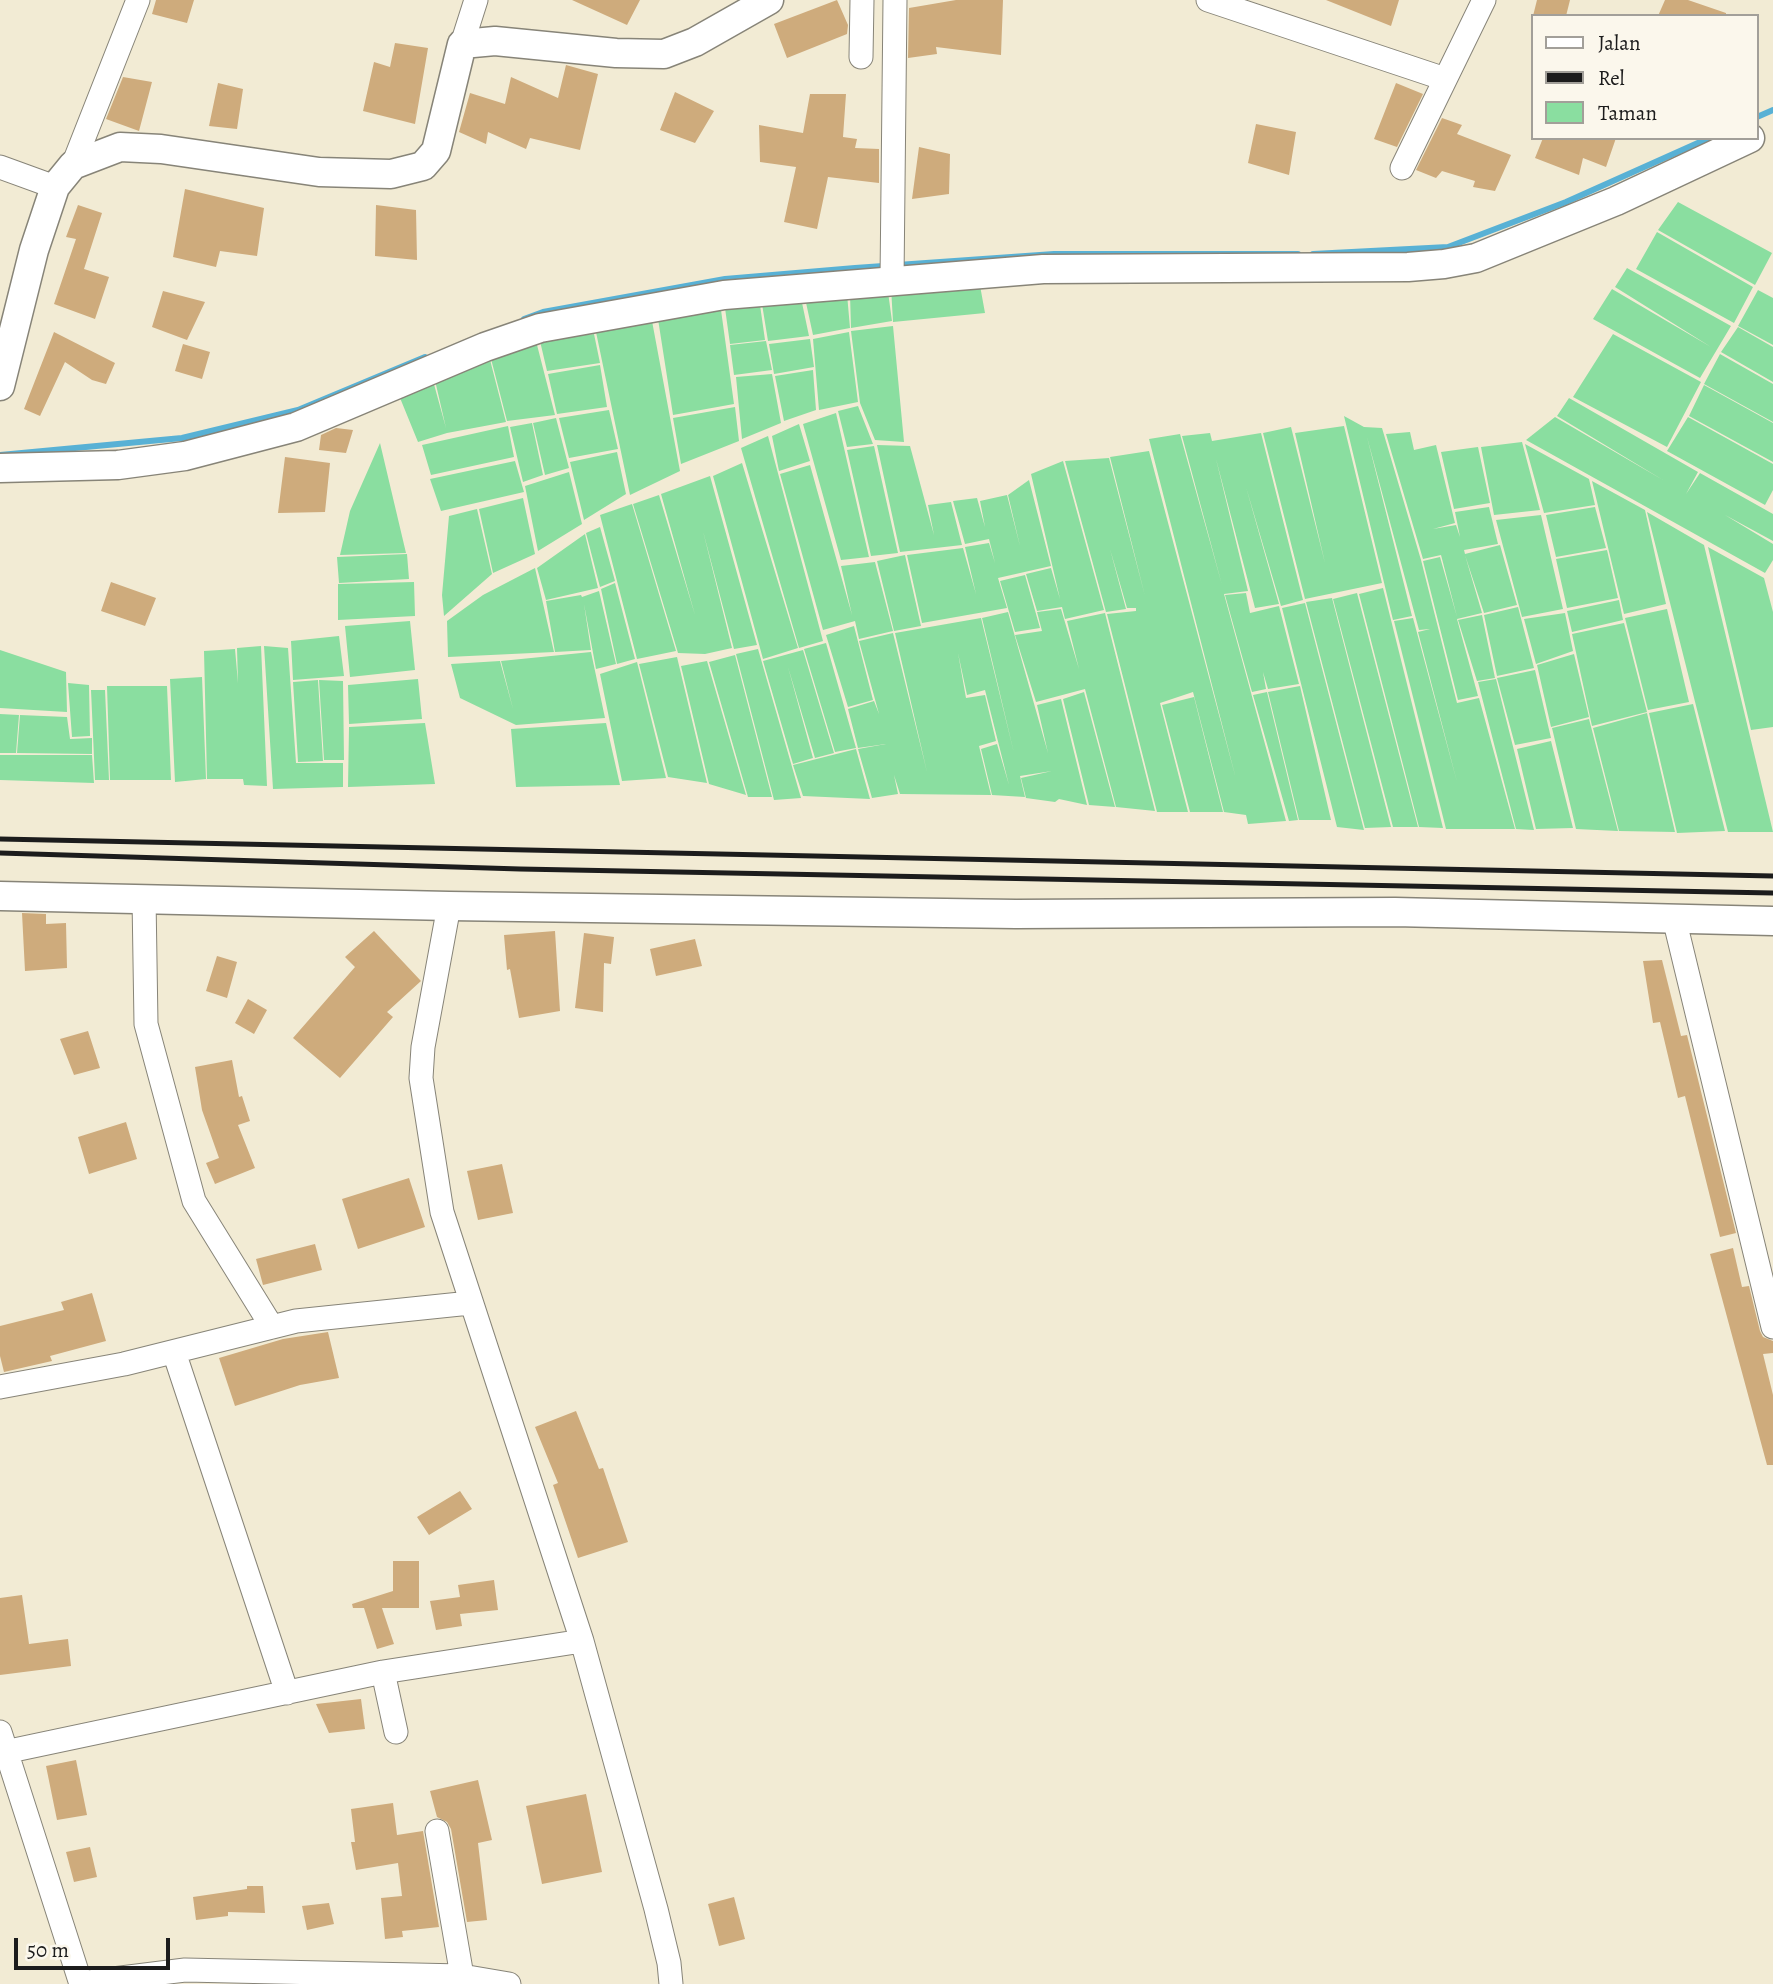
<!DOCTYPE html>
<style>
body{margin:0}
#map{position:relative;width:1773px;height:1984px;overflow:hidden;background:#f2ebd4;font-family:Alegreya,serif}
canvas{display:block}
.legend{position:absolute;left:1531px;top:14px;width:228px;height:126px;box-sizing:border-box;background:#fbf7ec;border:2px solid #a29f99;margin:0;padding:9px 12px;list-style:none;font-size:21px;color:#1c1c1c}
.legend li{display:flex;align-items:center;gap:14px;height:35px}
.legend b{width:35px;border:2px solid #a29f99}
.scale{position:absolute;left:14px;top:1938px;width:156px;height:32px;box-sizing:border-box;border:4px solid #1c1c1c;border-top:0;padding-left:9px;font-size:21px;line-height:24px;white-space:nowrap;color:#1c1c1c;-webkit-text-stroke:5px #fbf7ec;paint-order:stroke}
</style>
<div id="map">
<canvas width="1773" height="1984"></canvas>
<ul class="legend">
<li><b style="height:9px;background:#fff"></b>Jalan</li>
<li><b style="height:9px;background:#1c1c1c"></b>Rel</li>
<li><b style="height:19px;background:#8adea0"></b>Taman</li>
</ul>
<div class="scale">50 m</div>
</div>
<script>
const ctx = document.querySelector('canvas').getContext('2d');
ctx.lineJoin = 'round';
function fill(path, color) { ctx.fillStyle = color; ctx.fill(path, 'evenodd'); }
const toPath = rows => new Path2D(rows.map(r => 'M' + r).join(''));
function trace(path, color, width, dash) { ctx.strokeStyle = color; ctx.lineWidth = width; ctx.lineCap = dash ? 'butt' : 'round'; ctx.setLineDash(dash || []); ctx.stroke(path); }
const green = toPath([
 [1678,202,1772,253,1755,285,1658,230],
 [1657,232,1753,287,1734,323,1636,269],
 [1627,268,1731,326,1700,378,1593,319,1612,289,1711,347,1615,287],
 [979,280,985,313,893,322,891,287],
 [1758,290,1773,298,1773,345,1738,326],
 [888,292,892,321,851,328,850,294],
 [847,294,850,328,813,335,805,298],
 [801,298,809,336,768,341,762,304],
 [760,305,765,340,730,344,725,308],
 [721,310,734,404,673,415,658,319],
 [652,321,680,471,630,495,596,332],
 [893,326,904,442,875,440,860,403,851,331],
 [1738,327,1773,347,1773,382,1721,352],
 [849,332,858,402,819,410,813,339],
 [594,334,600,363,547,371,540,341],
 [1613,334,1701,382,1667,447,1573,397],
 [810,339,814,367,774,374,769,344],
 [536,341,555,415,507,421,489,351],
 [766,341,772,370,734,375,730,345],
 [488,352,506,422,447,433,418,442,398,393,432,377,446,428,434,376],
 [1720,354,1773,384,1773,422,1704,384],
 [600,365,607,407,557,414,548,374],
 [813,370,816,410,784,421,775,376],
 [772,374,781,423,742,439,736,377],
 [1704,385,1773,423,1773,462,1689,416],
 [1569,398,1698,472,1686,494,1700,473,1773,514,1773,541,1725,515,1773,544,1773,560,1765,573,1526,440,1555,417,1663,480,1557,416],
 [858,406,873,444,847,447,838,411],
 [735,407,739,441,681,464,673,418],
 [609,410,618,449,569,458,559,418],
 [836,413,869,557,841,560,803,424],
 [1344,416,1364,427,1382,428,1421,560,1457,703,1479,698,1515,829,1446,829,1394,621,1413,618,1457,782,1418,632,1430,629,1419,630,1367,437,1412,616,1393,620],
 [1688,417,1773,464,1773,490,1765,505,1667,451],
 [556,418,569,468,545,475,533,423],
 [532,423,543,475,523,482,510,427],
 [799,424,810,461,779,471,772,436],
 [508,426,514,457,431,475,422,445],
 [1344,426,1382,583,1305,599,1263,433,1291,427,1325,563,1295,433],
 [1410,432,1414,450,1436,445,1455,523,1433,529,1456,525,1460,537,1455,512,1489,507,1498,544,1464,550,1465,554,1500,545,1517,605,1484,613,1465,555,1482,613,1457,619,1478,696,1458,700,1423,561,1440,557,1457,617,1441,555,1423,559,1386,434],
 [1210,433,1212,441,1261,433,1303,600,1281,606,1246,487,1279,604,1255,608,1216,459,1248,591,1224,594,1286,821,1248,824,1246,815,1224,812,1193,692,1160,703,1188,812,1157,812,1107,614,1136,611,1136,608,1127,608,1110,549,1126,609,1106,612,1065,461,1109,458,1145,596,1110,457,1149,451,1236,779,1149,439,1180,434,1222,585,1182,436],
 [768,436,823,641,799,648,741,448],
 [1522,442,1540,510,1494,515,1481,447],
 [380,443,406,553,340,555,350,511],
 [1525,444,1589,479,1595,505,1544,513],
 [877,445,910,446,934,535,928,505,951,502,962,545,900,552],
 [874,446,898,553,871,556,847,450],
 [1478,447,1490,503,1454,509,1441,452],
 [617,452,626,494,584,520,570,462],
 [515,461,524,492,441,511,430,479],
 [1063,461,1104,610,1065,619,1062,607,1037,611,1026,574,1051,568,1060,599,1031,474],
 [742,463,798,648,763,659,713,476],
 [810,465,852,615,841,566,875,562,893,631,859,639,855,621,823,630,780,474],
 [569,472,582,524,538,551,525,486],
 [710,476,757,645,734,649,703,531,732,648,705,654,678,653,633,504,659,495,695,615,661,494],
 [1029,480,1051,566,998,578,1007,608,922,623,907,555,963,548,976,594,965,547,989,543,995,563,989,539,965,544,953,501,977,498,985,527,980,501,1007,495,1020,546,1008,495],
 [1592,481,1645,510,1666,604,1624,614],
 [523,498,535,554,493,573,479,509],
 [632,504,676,651,637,659,600,515],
 [1595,507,1606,548,1556,557,1546,515],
 [477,509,492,574,444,616,442,595,449,516],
 [1647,512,1704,545,1773,832,1728,832],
 [1541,515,1563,609,1522,617,1496,520],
 [600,527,615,581,600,587,586,533],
 [585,534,598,588,546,600,537,568],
 [1708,547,1764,578,1773,612,1773,727,1751,730],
 [1607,550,1618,598,1567,608,1556,559],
 [407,554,409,579,339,583,337,557],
 [905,555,921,626,894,631,877,561],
 [535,568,554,652,448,657,447,621,483,595],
 [1025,575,1040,628,1015,632,1000,581],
 [414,582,415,616,338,620,338,584],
 [615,583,635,659,617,664,601,589],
 [1383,588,1443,828,1419,827,1359,594],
 [599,591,616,664,596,669,584,604,591,650,555,652,546,601,581,595,582,597],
 [1246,593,1250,613,1279,606,1299,684,1268,689,1263,672,1266,689,1252,692,1225,595],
 [1357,593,1418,827,1393,827,1333,599],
 [1332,598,1391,827,1365,828,1306,602],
 [1619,600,1623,620,1572,632,1567,611],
 [1305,603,1364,830,1337,827,1282,608],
 [1518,607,1534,668,1497,676,1484,615],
 [1061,609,1079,669,1067,621,1105,613,1155,811,1116,807,1085,689,1036,702,1015,635,1042,631,1037,612],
 [1667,609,1689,702,1648,710,1625,618],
 [1008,612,1048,753,1037,705,1061,699,1087,805,1059,799,1055,802,1026,798,1021,778,1052,771,1020,776,1025,797,992,795,981,749,997,744,1009,785,985,690,967,695,958,653,966,698,985,695,996,741,979,746,991,795,900,794,894,775,898,794,872,798,858,749,886,744,858,748,848,709,874,701,879,714,859,641,893,633,927,772,895,633,981,618,1014,753,982,618],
 [1565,613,1573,651,1536,664,1524,619],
 [1482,615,1495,678,1477,681,1458,620],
 [410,621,415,670,350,677,345,626],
 [1624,623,1647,712,1592,726,1572,634],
 [854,626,873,700,848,707,826,635],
 [339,636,344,676,293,680,291,641],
 [826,643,856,748,835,752,804,649],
 [261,646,267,786,244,785,243,779,207,779,204,651,235,649,238,683,237,648],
 [264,646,288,648,296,763,343,763,343,787,273,789],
 [758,649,801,798,774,800,736,654],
 [0,650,66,672,67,712,0,708],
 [803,650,834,753,815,758,788,667,813,758,793,764,763,661],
 [591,652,605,718,516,725,460,698,451,664,500,661,513,709,501,661],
 [1574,654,1589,717,1551,727,1537,665],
 [735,655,772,797,748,797,709,662],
 [677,657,707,783,668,777,639,664],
 [707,661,746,795,709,784,681,666],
 [637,662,666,778,622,781,600,674],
 [1535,670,1551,738,1515,745,1497,678],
 [202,677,206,779,175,782,170,679],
 [418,679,422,719,349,724,348,685],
 [1496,679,1534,830,1516,829,1478,682],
 [318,680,323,761,298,762,293,682],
 [319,680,343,681,344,760,324,760],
 [68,683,89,685,90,736,72,737],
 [107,686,167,686,171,780,110,780],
 [1300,686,1331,820,1299,820,1268,692],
 [91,690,105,690,109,780,95,780],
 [1084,692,1115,807,1089,805,1063,699],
 [1267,692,1298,820,1289,821,1253,695],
 [1194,697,1223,812,1190,812,1162,705],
 [1693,704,1725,831,1677,833,1649,713],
 [1647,713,1675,832,1619,831,1593,728],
 [0,714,19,715,16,753,0,753],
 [20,715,67,717,70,739,92,738,92,754,17,753],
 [1589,719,1618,831,1576,829,1552,728],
 [425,723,435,784,348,787,349,727],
 [606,723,620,785,516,787,511,729],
 [1551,741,1573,828,1536,829,1517,749],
 [856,749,870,799,803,796,793,765],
 [0,755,92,755,94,783,0,780]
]);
const stream = toPath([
 [1757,117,1773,110],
 [1313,254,1448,247,1566,202,1709,138],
 [524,319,543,312,725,279,855,268,1054,254,1298,254],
 [0,455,182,438,298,410,425,357]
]);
const building = toPath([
 [156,0,194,0,187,23,152,14],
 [572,0,640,0,627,25],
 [837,0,848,25,847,34,787,58,774,24],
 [956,0,1003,0,1001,55,936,47,937,54,908,58,909,8],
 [1326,0,1399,0,1391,26],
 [1537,0,1570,0,1566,16,1533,16],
 [1665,0,1688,0,1726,13,1726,16,1658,16],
 [395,43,428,48,415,124,363,111,374,62,390,67],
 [566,65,598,74,580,150,530,138,526,149,488,132,486,144,459,132,470,93,505,104,511,77,558,98],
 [123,77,152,82,139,131,106,119],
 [218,83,243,89,237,129,209,126],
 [1396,83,1423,94,1397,147,1374,139],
 [675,92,714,111,695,143,660,130],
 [810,94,846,94,843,137,857,139,855,148,879,149,879,183,828,177,817,229,784,222,796,167,760,162,759,125,803,133],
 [1442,118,1462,125,1457,134,1511,155,1495,191,1473,187,1475,181,1442,171,1436,178,1416,170],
 [1256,124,1296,132,1289,175,1248,163],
 [1543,138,1616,138,1606,167,1583,158,1579,175,1535,158],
 [919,147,950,154,949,194,912,199],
 [185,189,264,208,257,256,220,251,216,267,173,257],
 [78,205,102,213,84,269,109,277,95,319,54,304,76,239,66,237],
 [376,205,416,210,417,260,375,256],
 [163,291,205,302,187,340,152,327],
 [54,332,115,363,106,384,92,380,65,362,40,416,24,409],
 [183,344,210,352,202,379,175,371],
 [336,428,353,430,346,453,319,450,321,435],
 [285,457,330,463,325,512,278,513],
 [111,582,156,598,145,626,101,611],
 [22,913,46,914,46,924,66,923,67,968,25,971],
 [374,931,421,981,387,1012,393,1017,340,1078,293,1038,355,967,345,957],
 [555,931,560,1011,519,1018,510,969,507,970,504,935],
 [584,933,614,937,611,964,604,963,603,1012,575,1008],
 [695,939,702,966,656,976,650,949],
 [217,956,237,962,227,998,206,991],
 [1662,960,1681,1036,1687,1035,1736,1233,1720,1237,1685,1096,1678,1098,1660,1022,1653,1023,1643,961],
 [248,999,267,1010,254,1034,235,1023],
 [88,1031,100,1068,74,1075,60,1039],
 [232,1060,239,1097,242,1096,250,1121,238,1125,255,1168,215,1184,206,1163,219,1158,202,1110,195,1067],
 [126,1122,137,1159,89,1174,78,1137],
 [502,1164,513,1213,478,1220,467,1171],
 [409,1178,425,1227,358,1249,342,1199],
 [315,1244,322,1270,263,1285,256,1259],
 [1733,1248,1742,1287,1749,1286,1760,1331,1763,1337,1773,1341,1773,1353,1763,1354,1773,1395,1773,1465,1767,1465,1710,1254],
 [92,1293,106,1341,50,1356,52,1361,4,1372,0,1356,0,1326,64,1310,61,1302],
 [328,1332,339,1378,300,1385,235,1406,219,1358,283,1339],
 [576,1411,599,1469,603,1468,628,1542,578,1558,553,1485,558,1483,535,1427],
 [460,1491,472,1509,429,1535,417,1517],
 [393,1561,419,1561,419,1608,382,1608,394,1644,377,1649,364,1608,353,1608,352,1604,393,1591],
 [494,1580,498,1610,460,1614,462,1626,436,1630,430,1601,460,1597,458,1585],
 [22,1595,29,1644,68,1639,71,1666,0,1675,0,1598],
 [361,1699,365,1729,329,1733,316,1704],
 [76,1760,87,1815,57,1820,46,1766],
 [478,1780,492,1840,478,1843,487,1920,467,1922,451,1829,447,1822,437,1817,430,1791],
 [586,1794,602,1872,542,1884,526,1806],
 [393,1803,397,1835,423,1831,439,1927,402,1931,403,1937,385,1939,381,1898,402,1896,398,1863,356,1870,351,1842,355,1842,351,1809],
 [90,1847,97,1877,74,1882,66,1852],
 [247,1886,263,1886,265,1913,228,1912,228,1916,196,1920,193,1897,247,1889],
 [734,1897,745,1939,719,1946,708,1904],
 [329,1903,334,1924,307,1930,302,1906]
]);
const minor = toPath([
 [1208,0,1445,79],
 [462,44,476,0],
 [861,57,862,0],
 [73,165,138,0],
 [0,167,55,187],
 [1402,168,1484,0],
 [892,280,895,0],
 [144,898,146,1024,194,1201,272,1327],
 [449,906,423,1047,421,1078,442,1212,582,1641,656,1909,669,1963,671,1984],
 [1674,918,1773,1327],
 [174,1352,287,1693],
 [0,1387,124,1364,296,1321,470,1303],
 [383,1672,396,1732],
 [0,1732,81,1984],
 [0,1753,383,1672,582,1641],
 [462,1976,509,1984],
 [81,1983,185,1970,462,1976,437,1831]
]);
const tertiary = toPath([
 [0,386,34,250,55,187,73,165,120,147,161,149,319,172,391,174,423,166,436,151,462,44,495,41,616,53,664,54,695,42,769,0],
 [0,468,118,465,185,456,296,427,485,347,540,328,724,295,1043,269,1408,267,1444,264,1476,258,1616,201,1750,138],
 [0,896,449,906,1016,914,1395,912,1773,921]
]);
const rail = toPath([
 [0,839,1773,876],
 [0,853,520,869,1773,893]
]);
fill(green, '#8adea0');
trace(stream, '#58b1d5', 6);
fill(building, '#ceab7c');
trace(minor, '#878478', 25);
trace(tertiary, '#878478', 31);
trace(minor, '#fff', 23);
trace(tertiary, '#fff', 28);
trace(rail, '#1c1c1c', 5);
</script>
